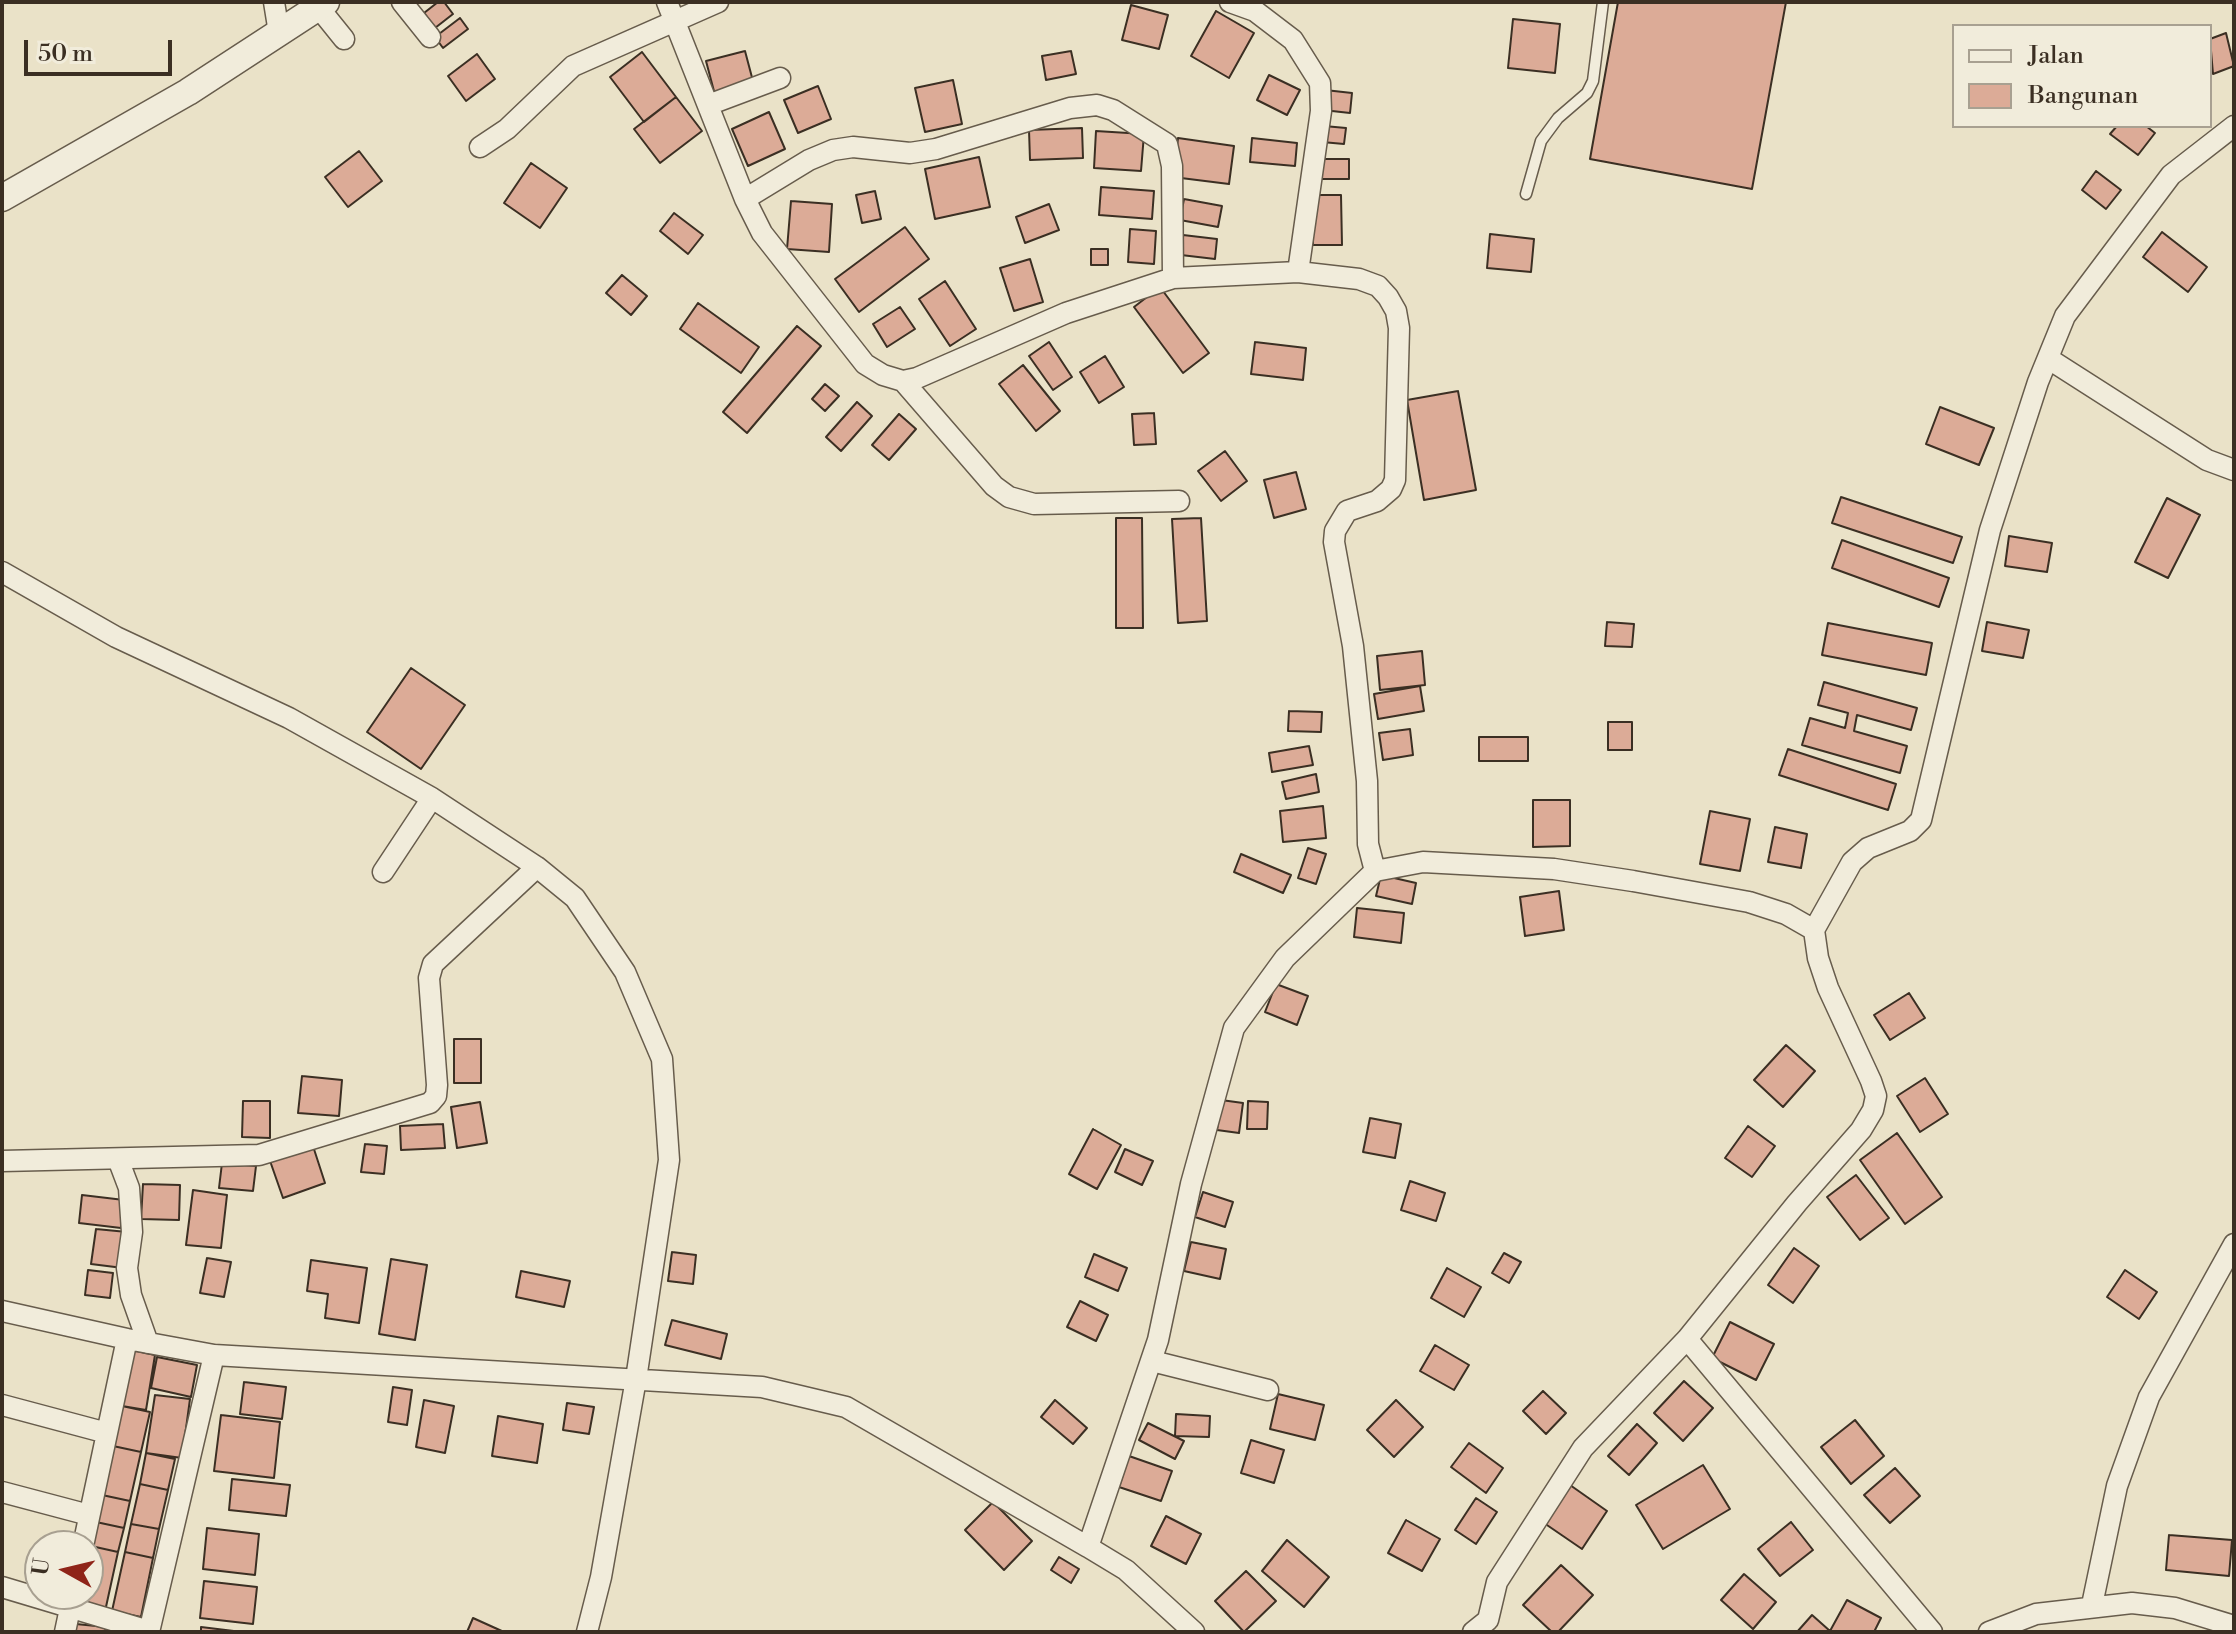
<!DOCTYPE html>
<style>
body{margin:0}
#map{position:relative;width:2236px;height:1634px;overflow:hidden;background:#eae2c8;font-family:"Libre Bodoni",serif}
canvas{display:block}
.frame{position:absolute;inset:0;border:4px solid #3b2f23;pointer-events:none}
.legend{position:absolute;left:1952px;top:24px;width:260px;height:104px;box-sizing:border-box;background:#f1ecdb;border:2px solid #a8a091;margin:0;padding:10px 14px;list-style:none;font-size:24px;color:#3b2f23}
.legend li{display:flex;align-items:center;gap:16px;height:40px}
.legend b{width:40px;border:2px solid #a8a091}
.north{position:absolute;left:24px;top:1530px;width:80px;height:80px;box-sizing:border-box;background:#f1ecdb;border:2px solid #a8a091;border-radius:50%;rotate:278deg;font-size:22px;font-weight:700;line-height:32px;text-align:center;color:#3b2f23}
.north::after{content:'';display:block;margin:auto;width:28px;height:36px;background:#8f2418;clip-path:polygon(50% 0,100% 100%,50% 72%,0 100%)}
.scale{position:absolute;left:24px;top:40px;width:148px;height:36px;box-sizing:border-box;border:4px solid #3b2f23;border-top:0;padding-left:10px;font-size:24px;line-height:28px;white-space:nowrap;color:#3b2f23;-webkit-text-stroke:6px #f1ecdb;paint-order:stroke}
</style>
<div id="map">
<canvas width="2236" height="1634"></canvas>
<div class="frame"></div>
<ul class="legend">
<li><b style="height:10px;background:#f1ecdb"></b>Jalan</li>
<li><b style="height:22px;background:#dcab97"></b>Bangunan</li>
</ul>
<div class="north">U</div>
<div class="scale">50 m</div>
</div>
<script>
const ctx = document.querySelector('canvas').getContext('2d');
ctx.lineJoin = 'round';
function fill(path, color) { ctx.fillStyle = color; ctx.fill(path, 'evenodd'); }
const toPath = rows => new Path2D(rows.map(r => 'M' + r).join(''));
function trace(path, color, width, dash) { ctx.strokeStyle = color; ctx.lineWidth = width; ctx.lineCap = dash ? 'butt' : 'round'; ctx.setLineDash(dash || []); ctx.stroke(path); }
const building = toPath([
 [438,2,444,2,453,14,435,28,424,13,438,2],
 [1618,2,1786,2,1752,189,1590,159,1618,2],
 [1131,5,1168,15,1159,49,1122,40,1131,5],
 [1216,11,1254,33,1229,78,1191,56,1216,11],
 [460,18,468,29,443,48,435,37,460,18],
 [1513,19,1560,24,1555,73,1508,68,1513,19],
 [2226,33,2234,66,2213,74,2210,39,2226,33],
 [745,51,754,85,715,95,706,61,745,51],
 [1071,51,1076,74,1046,80,1042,56,1071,51],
 [642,52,676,97,644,122,610,77,642,52],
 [477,54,495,79,466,101,448,76,477,54],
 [1269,75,1300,90,1287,115,1257,100,1269,75],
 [953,80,962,124,925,132,915,88,953,80],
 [818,86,831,119,798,133,784,100,818,86],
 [1325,90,1352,93,1350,113,1323,110,1325,90],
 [676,97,702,131,660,163,634,129,676,97],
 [769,112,785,149,748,166,732,129,769,112],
 [1324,126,1346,128,1344,144,1322,142,1324,126],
 [2117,126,2146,126,2155,133,2138,155,2110,134,2117,126],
 [1082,128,1083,158,1030,160,1029,130,1082,128],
 [1096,131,1144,134,1141,171,1094,168,1096,131],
 [1178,138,1234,146,1229,184,1173,177,1178,138],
 [1252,138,1297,143,1295,166,1250,162,1252,138],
 [359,151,382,181,348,207,325,177,359,151],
 [979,157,990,207,935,219,925,169,979,157],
 [1318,159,1349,159,1349,179,1318,179,1318,159],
 [531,163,567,188,540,228,504,203,531,163],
 [2096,171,2121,190,2106,209,2082,190,2096,171],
 [1101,187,1154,191,1152,219,1099,215,1101,187],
 [875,191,881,219,862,223,856,195,875,191],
 [1312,195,1341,195,1342,245,1313,245,1312,195],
 [1184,199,1222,206,1218,227,1180,220,1184,199],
 [791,201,832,204,829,252,787,249,791,201],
 [1049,204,1059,230,1025,243,1016,217,1049,204],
 [674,213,703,235,688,254,660,231,674,213],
 [905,227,929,259,859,312,835,279,905,227],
 [1130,229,1156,231,1154,264,1128,262,1130,229],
 [2162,232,2207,267,2188,292,2143,257,2162,232],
 [1490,234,1534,239,1531,272,1487,268,1490,234],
 [1183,235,1217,239,1215,259,1181,255,1183,235],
 [1091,249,1108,249,1108,265,1091,265,1091,249],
 [1030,259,1043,302,1014,311,1000,268,1030,259],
 [622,275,647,296,631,315,606,293,622,275],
 [945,281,976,329,950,346,919,299,945,281],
 [1160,287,1209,353,1183,373,1134,307,1160,287],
 [698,303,759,347,741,373,680,329,698,303],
 [900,307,915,329,887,347,873,324,900,307],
 [797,326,821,346,747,433,723,412,797,326],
 [1049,342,1072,377,1053,390,1029,356,1049,342],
 [1255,342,1306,348,1303,380,1251,374,1255,342],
 [1105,356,1124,387,1099,403,1080,372,1105,356],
 [1023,365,1060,411,1036,431,999,384,1023,365],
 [825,384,839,396,825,411,812,399,825,384],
 [1458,391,1476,490,1424,500,1407,400,1458,391],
 [857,402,872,416,841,451,826,437,857,402],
 [1940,407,1994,428,1979,465,1926,444,1940,407],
 [1154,413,1156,444,1134,445,1132,414,1154,413],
 [899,414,916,429,889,460,872,445,899,414],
 [1225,451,1247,481,1221,501,1198,471,1225,451],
 [1296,472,1306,509,1274,518,1264,480,1296,472],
 [1841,497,1962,537,1953,563,1832,523,1841,497],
 [2167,498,2200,515,2168,578,2135,562,2167,498],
 [1116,518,1142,518,1143,628,1116,628,1116,518],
 [1201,518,1207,621,1178,623,1172,519,1201,518],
 [2009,536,2052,543,2047,572,2005,566,2009,536],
 [1842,540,1949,578,1939,607,1832,568,1842,540],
 [1607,622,1634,624,1632,647,1605,646,1607,622],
 [1987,622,2029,630,2023,658,1982,651,1987,622],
 [1828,623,1932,643,1926,675,1822,655,1828,623],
 [1422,651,1425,685,1380,690,1377,656,1422,651],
 [411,668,465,705,421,769,367,732,411,668],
 [1824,682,1917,708,1911,730,1857,715,1854,731,1907,746,1900,773,1802,745,1810,718,1845,728,1848,713,1818,705,1824,682],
 [1420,686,1424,711,1378,719,1374,694,1420,686],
 [1289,711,1322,712,1321,732,1288,731,1289,711],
 [1608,722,1632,722,1632,750,1608,750,1608,722],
 [1410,729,1413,755,1383,760,1379,733,1410,729],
 [1479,737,1528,737,1528,761,1479,761,1479,737],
 [1309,746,1313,765,1272,772,1269,753,1309,746],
 [1788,749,1896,784,1888,810,1779,775,1788,749],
 [1316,774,1319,792,1286,799,1282,782,1316,774],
 [1533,800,1570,800,1570,846,1533,847,1533,800],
 [1323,806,1326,838,1283,842,1280,811,1323,806],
 [1710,811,1750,819,1740,871,1700,864,1710,811],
 [1775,827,1807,834,1801,868,1768,862,1775,827],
 [1308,848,1326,854,1316,884,1298,878,1308,848],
 [1241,854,1291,875,1283,893,1234,872,1241,854],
 [1381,875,1416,883,1412,904,1376,896,1381,875],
 [1559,891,1564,930,1525,936,1520,897,1559,891],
 [1357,908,1404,913,1401,943,1354,937,1357,908],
 [1276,984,1308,996,1297,1025,1265,1012,1276,984],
 [1909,993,1925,1018,1890,1040,1874,1015,1909,993],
 [454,1039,481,1039,481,1083,454,1083,454,1039],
 [1786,1045,1815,1071,1783,1107,1754,1080,1786,1045],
 [302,1076,342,1080,339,1116,298,1113,302,1076],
 [1925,1078,1948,1114,1920,1132,1897,1096,1925,1078],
 [1221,1100,1243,1103,1239,1133,1217,1130,1221,1100],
 [243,1101,270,1101,270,1138,242,1137,243,1101],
 [1248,1101,1268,1102,1267,1129,1247,1129,1248,1101],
 [480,1102,487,1143,457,1148,451,1107,480,1102],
 [1370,1118,1401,1124,1395,1158,1363,1152,1370,1118],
 [443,1124,445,1148,401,1150,400,1126,443,1124],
 [1748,1126,1775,1146,1752,1177,1725,1158,1748,1126],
 [1093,1129,1121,1145,1097,1189,1069,1174,1093,1129],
 [1897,1133,1942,1197,1905,1224,1860,1160,1897,1133],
 [312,1143,325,1183,283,1198,269,1158,312,1143],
 [365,1144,387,1146,384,1174,361,1172,365,1144],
 [1125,1149,1153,1161,1142,1185,1115,1172,1125,1149],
 [222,1163,256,1166,253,1191,219,1188,222,1163],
 [1856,1175,1889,1218,1860,1240,1827,1197,1856,1175],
 [1410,1181,1445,1193,1436,1221,1401,1210,1410,1181],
 [143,1184,180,1185,179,1220,141,1219,143,1184],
 [193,1190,227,1195,221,1248,186,1245,193,1190],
 [1203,1192,1233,1202,1225,1227,1195,1217,1203,1192],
 [82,1195,124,1200,121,1228,79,1223,82,1195],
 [96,1229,127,1232,123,1268,91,1264,96,1229],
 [1191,1242,1226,1249,1220,1279,1184,1271,1191,1242],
 [1794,1248,1819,1266,1793,1303,1768,1285,1794,1248],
 [672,1252,696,1255,693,1284,668,1281,672,1252],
 [1504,1253,1521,1262,1509,1283,1492,1273,1504,1253],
 [1094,1254,1127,1268,1118,1291,1085,1277,1094,1254],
 [207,1258,231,1262,224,1297,200,1293,207,1258],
 [391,1259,427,1265,415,1340,379,1334,391,1259],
 [311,1260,367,1268,359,1323,325,1318,328,1294,307,1291,311,1260],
 [1447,1268,1481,1287,1464,1317,1431,1298,1447,1268],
 [88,1270,113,1273,110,1298,85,1295,88,1270],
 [2125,1270,2157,1292,2139,1319,2107,1297,2125,1270],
 [521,1271,570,1281,564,1307,516,1297,521,1271],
 [1080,1301,1108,1315,1096,1341,1067,1327,1080,1301],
 [672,1320,727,1334,721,1359,665,1345,672,1320],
 [1730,1322,1774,1344,1756,1380,1712,1358,1730,1322],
 [1435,1345,1469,1365,1454,1390,1420,1371,1435,1345],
 [132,1350,155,1355,146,1410,122,1406,132,1350],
 [157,1357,197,1365,191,1397,151,1388,157,1357],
 [1684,1381,1713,1408,1683,1441,1654,1413,1684,1381],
 [244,1382,286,1387,282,1419,240,1414,244,1382],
 [393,1387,412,1390,407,1425,388,1422,393,1387],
 [1543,1391,1566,1413,1546,1434,1523,1411,1543,1391],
 [1278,1394,1324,1405,1315,1440,1270,1429,1278,1394],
 [155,1395,190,1399,182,1458,146,1453,155,1395],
 [424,1400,454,1406,445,1453,416,1447,424,1400],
 [1055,1400,1087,1428,1073,1444,1041,1417,1055,1400],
 [1396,1400,1423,1427,1394,1457,1367,1430,1396,1400],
 [567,1403,594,1407,589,1434,563,1430,567,1403],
 [122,1406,150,1412,141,1452,113,1446,122,1406],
 [1176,1414,1210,1416,1209,1437,1175,1436,1176,1414],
 [221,1415,280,1422,274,1478,214,1471,221,1415],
 [498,1416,543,1424,537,1463,492,1456,498,1416],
 [1855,1420,1884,1456,1851,1484,1821,1447,1855,1420],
 [1148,1423,1184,1441,1175,1459,1139,1440,1148,1423],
 [1637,1424,1657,1443,1629,1475,1608,1456,1637,1424],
 [1251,1440,1284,1450,1274,1483,1241,1473,1251,1440],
 [1469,1443,1503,1468,1486,1493,1451,1467,1469,1443],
 [113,1446,141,1452,130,1501,102,1495,113,1446],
 [146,1453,175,1459,168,1490,140,1484,146,1453],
 [1129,1456,1172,1471,1161,1501,1119,1487,1129,1456],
 [1703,1465,1730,1509,1663,1549,1636,1505,1703,1465],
 [1895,1468,1920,1496,1890,1523,1864,1495,1895,1468],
 [232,1479,290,1485,286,1516,229,1510,232,1479],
 [140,1484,168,1490,159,1529,131,1524,140,1484],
 [1570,1485,1607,1511,1582,1549,1544,1523,1570,1485],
 [102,1495,130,1501,124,1528,96,1522,102,1495],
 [1476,1498,1497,1512,1476,1544,1455,1530,1476,1498],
 [993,1502,1032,1541,1004,1570,965,1530,993,1502],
 [1166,1516,1201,1534,1186,1564,1151,1546,1166,1516],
 [1406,1520,1440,1539,1422,1571,1388,1553,1406,1520],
 [96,1522,124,1528,118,1552,91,1546,96,1522],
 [1791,1522,1813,1550,1780,1576,1758,1549,1791,1522],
 [131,1524,159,1529,153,1558,125,1552,131,1524],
 [207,1528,259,1534,255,1575,203,1569,207,1528],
 [2169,1535,2232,1540,2229,1576,2166,1570,2169,1535],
 [1287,1540,1329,1577,1304,1607,1262,1571,1287,1540],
 [91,1546,118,1552,104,1616,77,1610,80,1594,88,1594,91,1546],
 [125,1552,153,1558,141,1617,112,1611,125,1552],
 [1059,1557,1079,1569,1071,1583,1051,1570,1059,1557],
 [1561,1565,1593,1595,1558,1632,1552,1632,1523,1605,1561,1565],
 [1246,1571,1276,1601,1244,1632,1215,1601,1246,1571],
 [1744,1574,1776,1602,1753,1629,1721,1600,1744,1574],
 [204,1581,257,1587,253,1624,200,1618,204,1581],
 [1847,1600,1881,1618,1874,1632,1830,1631,1847,1600],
 [1812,1615,1830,1631,1829,1632,1797,1632,1812,1615],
 [473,1618,504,1632,467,1632,473,1618],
 [76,1624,106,1627,105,1632,75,1632,76,1624],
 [201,1627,242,1632,201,1632,201,1627]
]);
const service = toPath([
 [1526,194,1541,141,1558,118,1587,93,1593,81,1603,2]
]);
const minor = toPath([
 [274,2,279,33],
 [402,2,430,37],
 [667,2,745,199,762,233,865,364,883,375,903,381,917,378,1066,313,1173,278,1298,272,1359,279,1378,286,1388,297,1396,311,1399,328,1395,480,1391,489,1377,501,1347,511,1335,531,1334,542,1353,646,1367,781,1368,844,1375,871],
 [1230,2,1255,11,1293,40,1320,83,1321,111,1298,272],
 [319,8,344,39],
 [708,105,780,78],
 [480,147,507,129,573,66,718,2],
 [745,199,809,160,833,150,853,147,910,153,936,149,1070,108,1097,105,1113,110,1167,144,1172,166,1173,278],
 [2049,359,2207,460,2234,470],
 [903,381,994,486,1009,497,1034,504,1179,501],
 [2,572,116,637,289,718,432,798,537,867,575,898,625,972,662,1059,669,1160,636,1379,601,1577,587,1632],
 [383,872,432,798],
 [118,1159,129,1188,132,1232,127,1268,131,1295,148,1343],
 [2,1161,259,1155,430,1103,436,1096,437,1085,429,978,433,964,537,867],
 [2,1311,127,1339],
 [1687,1339,1932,1632],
 [214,1355,762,1387,846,1407,1088,1547],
 [1152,1361,1268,1390],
 [2,1405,107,1433],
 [2,1492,89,1515],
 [83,1546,127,1339,214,1355,149,1632],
 [2,1587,149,1631],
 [2092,1605,2117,1486,2149,1397,2234,1244],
 [65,1632,73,1594],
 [1194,1632,1126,1570,1088,1547,1158,1340,1191,1184,1234,1028,1285,958,1375,871,1423,862,1554,869,1633,881,1749,902,1786,914,1814,930],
 [1473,1632,1488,1620,1497,1582,1583,1448,1687,1339,1797,1203,1861,1130,1873,1110,1876,1096,1871,1081,1828,988,1818,958,1814,930,1852,862,1868,848,1910,831,1921,820,1990,530,2038,382,2065,316,2171,175,2234,126],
 [1989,1632,2036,1614,2132,1603,2175,1608,2234,1626]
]);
const tertiary = toPath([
 [2,198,188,92,326,2]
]);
fill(building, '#dcab97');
trace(building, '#3b2f23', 2);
trace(service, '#675c4c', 13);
trace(minor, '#675c4c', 23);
trace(tertiary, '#675c4c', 29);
trace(service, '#f1ecdb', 10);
trace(minor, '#f1ecdb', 20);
trace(tertiary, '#f1ecdb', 26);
</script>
